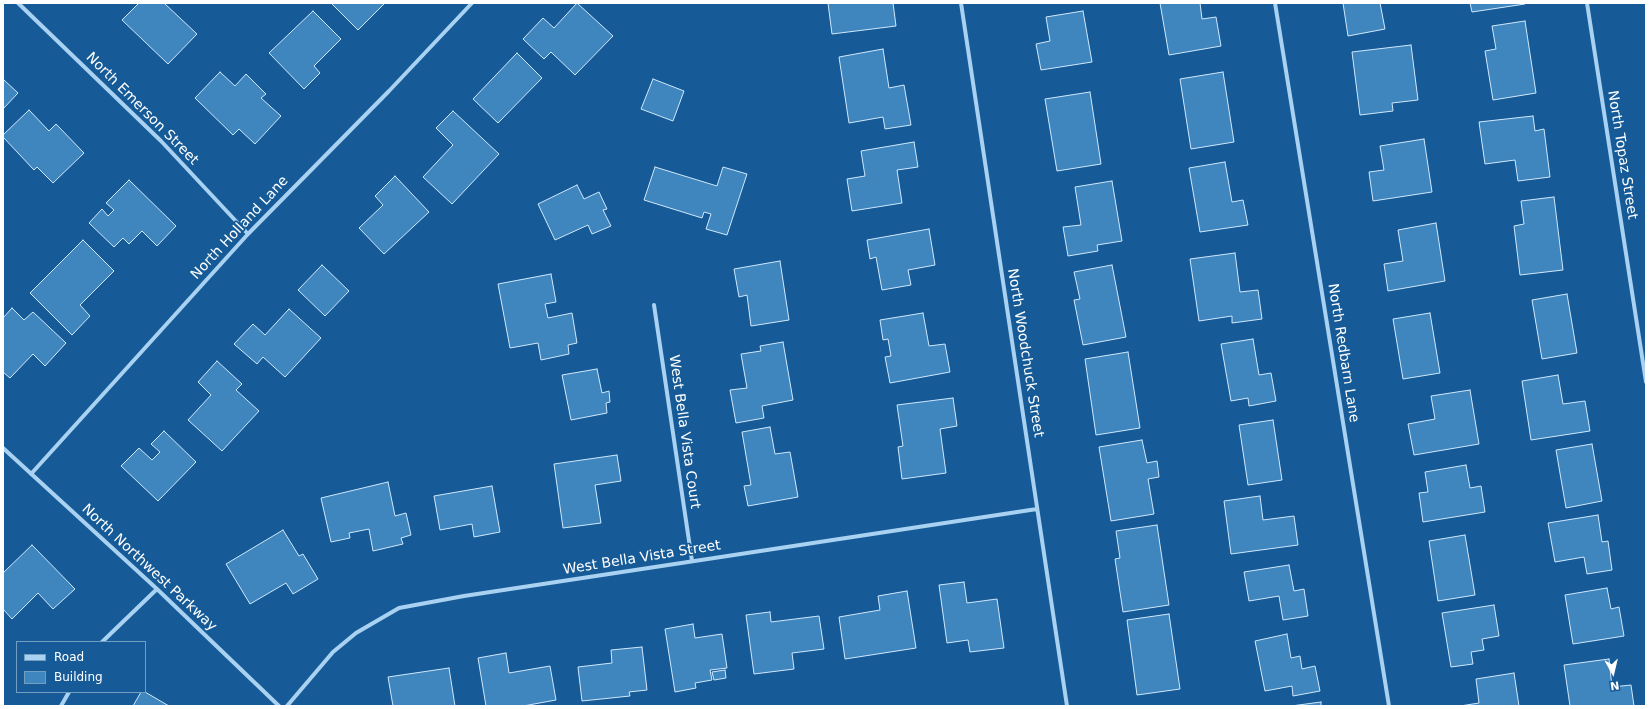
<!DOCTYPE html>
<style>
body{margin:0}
#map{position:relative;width:1649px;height:709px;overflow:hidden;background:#165b97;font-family:"DejaVu Sans",sans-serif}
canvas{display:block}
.frame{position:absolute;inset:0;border:4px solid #fff;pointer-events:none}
.legend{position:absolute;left:16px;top:641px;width:130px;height:52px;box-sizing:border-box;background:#165b97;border:1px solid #739dc1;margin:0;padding:5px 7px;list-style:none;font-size:12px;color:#fff}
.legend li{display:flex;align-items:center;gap:8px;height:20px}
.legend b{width:20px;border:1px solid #739dc1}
.north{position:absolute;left:1593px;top:653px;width:40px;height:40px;-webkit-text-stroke:3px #165b97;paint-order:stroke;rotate:172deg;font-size:11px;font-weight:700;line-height:16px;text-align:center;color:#fff}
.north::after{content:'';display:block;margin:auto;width:14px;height:18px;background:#fff;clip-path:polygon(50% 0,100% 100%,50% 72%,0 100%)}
</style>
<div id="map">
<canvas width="1649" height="709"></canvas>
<div class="frame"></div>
<ul class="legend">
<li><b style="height:5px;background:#a9d1f1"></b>Road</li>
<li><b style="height:11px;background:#3f85be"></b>Building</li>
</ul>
<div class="north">N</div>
</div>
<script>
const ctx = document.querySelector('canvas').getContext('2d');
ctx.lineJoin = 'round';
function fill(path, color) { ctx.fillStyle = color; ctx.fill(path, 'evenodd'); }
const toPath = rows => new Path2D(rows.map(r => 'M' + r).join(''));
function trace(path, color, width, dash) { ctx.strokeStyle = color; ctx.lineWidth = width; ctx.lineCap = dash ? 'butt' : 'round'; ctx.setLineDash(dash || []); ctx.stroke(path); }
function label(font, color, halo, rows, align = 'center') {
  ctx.font = font + ' "DejaVu Sans",sans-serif'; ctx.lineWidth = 3.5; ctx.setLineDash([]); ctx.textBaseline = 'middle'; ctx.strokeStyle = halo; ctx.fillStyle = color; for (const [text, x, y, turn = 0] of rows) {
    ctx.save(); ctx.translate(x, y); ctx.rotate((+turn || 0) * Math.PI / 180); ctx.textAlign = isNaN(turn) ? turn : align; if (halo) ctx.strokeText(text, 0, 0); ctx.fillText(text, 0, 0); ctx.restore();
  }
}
const building = toPath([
 [139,3,164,3,197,34,168,64,122,20,139,3],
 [331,3,385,3,358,30,331,3],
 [577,3,613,36,575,75,551,52,544,59,523,39,543,18,554,28,577,3],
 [828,3,893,3,896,26,832,34,828,3],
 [1160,3,1200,3,1202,19,1216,17,1221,46,1169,55,1160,3],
 [1343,3,1380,3,1385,29,1348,36,1343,3],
 [1470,3,1525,3,1525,4,1472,12,1470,3],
 [313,11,341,39,314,66,320,73,304,89,269,53,313,11],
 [1083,11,1092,62,1041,70,1036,44,1050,41,1046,17,1083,11],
 [1525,21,1536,93,1493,100,1485,51,1496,49,1492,26,1525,21],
 [1411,45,1418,100,1392,103,1393,111,1360,115,1352,52,1411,45],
 [883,49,889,88,904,85,911,125,885,129,883,117,849,123,839,57,883,49],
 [517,53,542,78,498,123,473,99,517,53],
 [220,72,235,86,246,74,266,94,261,98,281,116,255,144,239,129,233,135,195,98,220,72],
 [1223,72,1234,142,1191,149,1180,79,1223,72],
 [3,79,18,93,3,109,3,79],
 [653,79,684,91,673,121,641,109,653,79],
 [1090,92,1101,164,1057,171,1045,99,1090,92],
 [29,110,49,131,56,124,84,153,53,183,37,167,34,170,3,137,3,135,29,110],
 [453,111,499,154,452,204,423,177,453,145,436,128,453,111],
 [1533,116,1535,131,1544,129,1550,177,1518,181,1515,160,1485,164,1479,122,1533,116],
 [1424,139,1432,192,1373,201,1369,172,1384,170,1380,146,1424,139],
 [914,142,918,167,897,170,902,203,852,211,847,179,865,176,861,151,914,142],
 [1225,162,1232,202,1243,200,1248,225,1200,232,1189,168,1225,162],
 [655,167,717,186,723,167,747,174,727,235,706,229,711,214,704,212,702,218,644,200,655,167],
 [395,176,429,212,384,254,359,228,383,205,375,196,395,176],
 [129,180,176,226,157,246,142,231,129,244,123,238,114,247,89,223,102,209,108,216,114,210,106,203,129,180],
 [1112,181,1122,241,1097,245,1098,251,1068,256,1063,227,1081,225,1075,187,1112,181],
 [577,185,584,199,599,192,607,209,603,210,611,226,592,234,588,225,555,240,538,204,577,185],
 [1554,197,1563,270,1520,275,1514,226,1524,224,1521,201,1554,197],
 [1436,223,1445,281,1388,291,1384,264,1403,261,1398,230,1436,223],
 [929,229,935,265,908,270,911,285,882,290,876,257,870,259,867,240,929,229],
 [83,240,114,271,80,305,90,316,72,335,30,293,83,240],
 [1235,253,1240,292,1258,290,1262,319,1232,323,1232,316,1199,321,1190,259,1235,253],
 [780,261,789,320,751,326,747,295,739,297,734,269,780,261],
 [322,265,349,291,325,316,298,290,322,265],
 [1112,265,1126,337,1083,345,1074,300,1080,299,1074,272,1112,265],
 [551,274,556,302,545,304,548,318,572,313,577,343,568,345,569,354,541,360,538,343,510,348,498,284,551,274],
 [1567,294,1577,353,1542,359,1532,300,1567,294],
 [12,308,24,320,33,312,66,343,45,366,33,354,10,378,3,372,3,318,12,308],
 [289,309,321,338,285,377,263,357,257,364,234,344,253,324,265,335,289,309],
 [923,313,929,346,945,344,950,372,890,383,885,357,891,356,888,339,883,340,880,320,923,313],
 [1430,313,1440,373,1403,379,1393,319,1430,313],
 [1253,339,1259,375,1271,373,1276,401,1249,406,1248,398,1231,401,1221,344,1253,339],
 [783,342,793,400,762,406,764,418,736,423,730,390,747,388,741,354,761,351,760,346,783,342],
 [1128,352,1140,428,1096,435,1085,359,1128,352],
 [217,361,242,384,236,390,259,411,222,451,188,420,211,395,198,382,217,361],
 [597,369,602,393,609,391,610,402,606,403,607,413,571,420,562,375,597,369],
 [1558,375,1563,404,1585,401,1590,431,1531,440,1522,381,1558,375],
 [1470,390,1479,444,1414,455,1408,424,1435,419,1431,396,1470,390],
 [953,398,957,426,940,429,946,473,902,479,898,447,903,446,897,405,953,398],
 [1273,420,1282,480,1248,485,1239,425,1273,420],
 [770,427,775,454,790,452,798,497,748,506,744,486,751,485,742,432,770,427],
 [164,431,196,462,158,501,121,466,139,448,152,460,160,452,151,444,164,431],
 [1142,440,1147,463,1157,461,1159,477,1148,479,1154,514,1111,521,1099,447,1142,440],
 [1592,444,1602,501,1566,508,1556,450,1592,444],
 [617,455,621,481,595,485,601,523,563,528,554,464,617,455],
 [1466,465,1470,488,1481,486,1485,512,1423,522,1419,493,1428,492,1425,472,1466,465],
 [388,482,395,516,406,513,411,535,401,538,403,544,373,551,369,529,349,533,350,538,331,542,321,498,388,482],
 [492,486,500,532,474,537,472,524,440,530,434,496,492,486],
 [1260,496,1263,520,1294,516,1298,545,1231,554,1224,501,1260,496],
 [1598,515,1602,542,1608,541,1612,570,1587,574,1584,557,1555,562,1548,523,1598,515],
 [1157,525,1169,605,1123,612,1115,559,1120,558,1116,531,1157,525],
 [283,530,299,556,303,554,318,579,293,594,286,583,250,604,226,564,283,530],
 [1465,535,1475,595,1438,601,1429,541,1465,535],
 [32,545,75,589,53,609,38,593,12,619,3,609,3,573,32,545],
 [1289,565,1294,591,1304,589,1308,616,1283,620,1279,596,1249,601,1244,572,1289,565],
 [964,582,967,603,997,599,1004,648,970,652,968,640,947,643,939,585,964,582],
 [1607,588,1611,609,1619,607,1624,636,1573,644,1565,595,1607,588],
 [907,591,916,648,845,659,839,617,880,610,878,596,907,591],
 [1494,605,1499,636,1482,639,1484,650,1471,652,1473,664,1451,667,1442,613,1494,605],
 [770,612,771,622,819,616,824,649,792,653,794,669,754,674,746,615,770,612],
 [1169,614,1180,689,1137,695,1127,620,1169,614],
 [693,624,695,638,722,634,727,668,710,670,712,680,695,683,696,688,675,692,665,629,693,624],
 [1287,634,1291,658,1300,656,1302,669,1315,666,1320,691,1293,696,1292,686,1265,691,1255,641,1287,634],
 [642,647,647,690,629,692,630,696,582,701,578,667,612,663,611,650,642,647],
 [506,653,509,673,550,666,556,700,523,706,486,706,478,658,506,653],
 [1609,659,1612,687,1631,685,1634,706,1570,706,1564,665,1609,659],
 [449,668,455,706,393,706,388,677,449,668],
 [725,670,726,678,714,680,712,672,725,670],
 [1514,673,1519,706,1460,706,1479,703,1476,679,1514,673],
 [141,692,145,692,169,706,133,706,141,692],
 [1321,702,1321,706,1291,706,1321,702]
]);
const minor = toPath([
 [18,3,161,141,248,234],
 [961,3,1067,706],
 [1275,3,1389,706],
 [1587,3,1646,382],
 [654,305,692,561],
 [3,448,157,589,279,706],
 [31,474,248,234,389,91,472,3],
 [102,642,157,589],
 [61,706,69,692],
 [287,706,333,652,356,633,399,608,464,596,1037,509]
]);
const streetNames = [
 ["North Emerson Street",142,109,45],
 ["North Topaz Street",1622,155,81],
 ["North Holland Lane",240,228,-47],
 ["North Woodchuck Street",1025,353,81],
 ["North Redbarn Lane",1343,353,81],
 ["West Bella Vista Court",684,432,82],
 ["West Bella Vista Street",642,558,-9],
 ["North Northwest Parkway",149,568,43]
];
fill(building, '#3f85be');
trace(building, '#d0e8fc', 1);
trace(minor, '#a9d1f1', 4);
label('14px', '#fff', '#165b97', streetNames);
</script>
